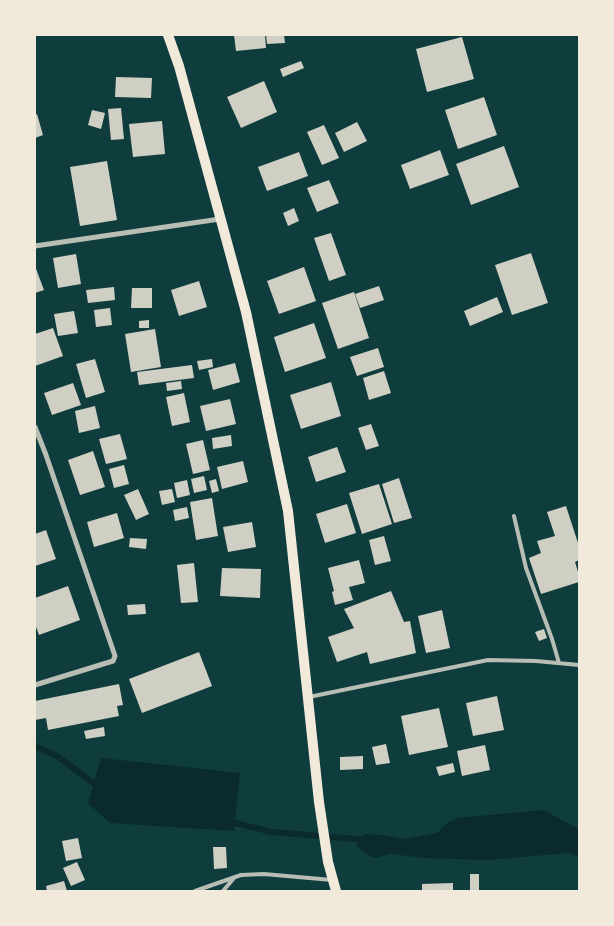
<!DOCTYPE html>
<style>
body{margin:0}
#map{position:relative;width:614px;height:926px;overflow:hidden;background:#0f3d3e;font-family:Helvetica,sans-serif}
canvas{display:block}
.frame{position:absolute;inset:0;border:36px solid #f1e9da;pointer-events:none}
</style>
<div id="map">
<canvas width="614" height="926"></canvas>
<div class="frame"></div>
</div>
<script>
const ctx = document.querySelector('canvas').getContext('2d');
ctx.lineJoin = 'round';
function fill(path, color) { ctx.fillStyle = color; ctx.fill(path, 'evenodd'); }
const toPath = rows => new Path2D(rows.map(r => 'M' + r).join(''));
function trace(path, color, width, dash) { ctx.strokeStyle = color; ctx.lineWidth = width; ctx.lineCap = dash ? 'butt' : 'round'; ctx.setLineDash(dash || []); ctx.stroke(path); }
const water = toPath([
 [101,758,240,773,234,831,110,823,88,803],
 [543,810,579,829,579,857,569,853,487,860,425,858,391,854,373,858,357,847,357,839,365,834,384,835,405,839,437,833,447,823,458,818]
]);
const stream = toPath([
 [35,746,57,756,93,783],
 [235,823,272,832,357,839]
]);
const building = toPath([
 [234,35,265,35,266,48,236,51],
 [266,35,284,35,285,43,267,44],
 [462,37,474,79,427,92,416,49],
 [301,61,304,68,283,77,280,69],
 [116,77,152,78,151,98,115,97],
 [264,81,277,112,241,128,227,97],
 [484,97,497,135,458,149,445,110],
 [121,108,124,139,111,140,108,109],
 [92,110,105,113,101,129,88,125],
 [37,114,43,135,35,138,35,115],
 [162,121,165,154,133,157,129,124],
 [357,122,367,141,344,152,335,133],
 [324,125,339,158,322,165,307,132],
 [504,146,519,187,471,205,456,164],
 [440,150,449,175,410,189,401,165],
 [299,152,308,176,267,191,258,167],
 [107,161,117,220,80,226,70,167],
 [329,180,339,203,317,212,307,188],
 [294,208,299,221,288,226,283,213],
 [331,233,346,275,329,281,314,238],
 [531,253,548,303,512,315,495,265],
 [76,254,81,284,58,288,53,258],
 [35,266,44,290,35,293],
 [304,267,316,301,279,314,267,281],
 [199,281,207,307,179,316,171,290],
 [379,286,384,300,360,308,355,294],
 [114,287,115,300,88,303,86,290],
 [132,288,152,288,152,308,131,308],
 [354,292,369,338,338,349,322,303],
 [497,297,503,312,470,326,464,311],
 [110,308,112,325,96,327,94,310],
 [74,311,78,333,58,336,54,314],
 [149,320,149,328,139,328,139,321],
 [314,323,326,358,285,372,274,337],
 [53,328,63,356,35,366,35,334],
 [155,329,161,367,131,372,125,334],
 [378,348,384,367,357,376,350,357],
 [95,359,105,392,86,398,76,364],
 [212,359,213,367,199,370,197,361],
 [235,363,240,382,213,390,208,370],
 [192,365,194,378,139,385,137,372],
 [384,371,391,393,369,400,363,378],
 [181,381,182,389,167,391,166,383],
 [331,382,341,416,301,429,290,395],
 [73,383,81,405,52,415,44,393],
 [184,393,190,422,172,426,166,397],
 [230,399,236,424,206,431,200,406],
 [95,406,100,428,79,433,75,411],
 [371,424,379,446,366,450,358,428],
 [120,434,127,459,106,464,99,439],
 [231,435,232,446,213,449,212,438],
 [203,440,210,470,193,474,186,444],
 [337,447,346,472,316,482,308,457],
 [93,451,105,487,80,495,68,460],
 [243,461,248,482,222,489,217,467],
 [124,465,129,484,114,488,109,469],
 [204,476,207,490,194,493,191,479],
 [399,478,412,518,394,523,382,484],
 [216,479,219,491,212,493,209,481],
 [187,480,190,495,177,498,174,483],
 [379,484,392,524,362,534,349,493],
 [138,489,149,514,136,520,124,495],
 [172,489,175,502,162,505,159,491],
 [212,498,218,536,196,540,190,502],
 [347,504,356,533,325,543,316,514],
 [566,506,579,546,579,560,575,562,579,575,579,582,541,594,529,558,541,553,537,541,555,536,547,512],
 [187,507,189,518,175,521,173,510],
 [117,513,124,538,94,547,87,522],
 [252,522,256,547,228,552,223,527],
 [46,530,56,559,35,566,35,534],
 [384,536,391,561,375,565,369,540],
 [130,538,147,539,146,549,129,547],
 [359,560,365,583,349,587,353,600,335,605,332,592,334,591,328,568],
 [194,563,198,602,181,603,177,565],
 [222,568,261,569,260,598,220,596],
 [68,586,80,620,39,635,35,624,35,598],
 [391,591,404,622,410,621,416,653,370,664,367,652,337,662,328,637,354,628,344,609],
 [145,604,146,614,128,615,127,605],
 [442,610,450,648,426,653,418,616],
 [544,629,547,638,539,641,535,632],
 [199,652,212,686,142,713,129,679],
 [119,684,123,705,117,706,119,716,48,730,46,718,35,720,35,701],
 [497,696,504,730,473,736,466,703],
 [439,708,448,747,409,755,401,716],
 [104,727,105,736,86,739,84,731],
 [386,744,390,763,376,765,372,747],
 [485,745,490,770,462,776,457,751],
 [363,756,363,769,340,770,340,757],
 [453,763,455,772,439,776,436,767],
 [78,838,82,858,66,861,62,841],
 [213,847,226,847,227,868,214,869],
 [77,862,85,880,71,886,63,868],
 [470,874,479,874,479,891,470,891],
 [64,881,67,891,47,891,46,886],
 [453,883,453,891,422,891,422,884]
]);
const service = toPath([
 [514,516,526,568,552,639,559,663],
 [309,697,488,660,536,661,579,665],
 [195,891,241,875,264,874,332,880],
 [223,891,234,878]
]);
const minor = toPath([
 [35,246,220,219],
 [35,427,46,455,115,656,113,661,35,685]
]);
const secondary = toPath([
 [168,35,179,66,246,312,288,511,319,802,328,862,336,891]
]);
fill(water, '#0a2a2b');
trace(stream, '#0a2a2b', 6);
fill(building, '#cfcfc3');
trace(service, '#b8beb3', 4);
trace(minor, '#b8beb3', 5);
trace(secondary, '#f1e9da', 10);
</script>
